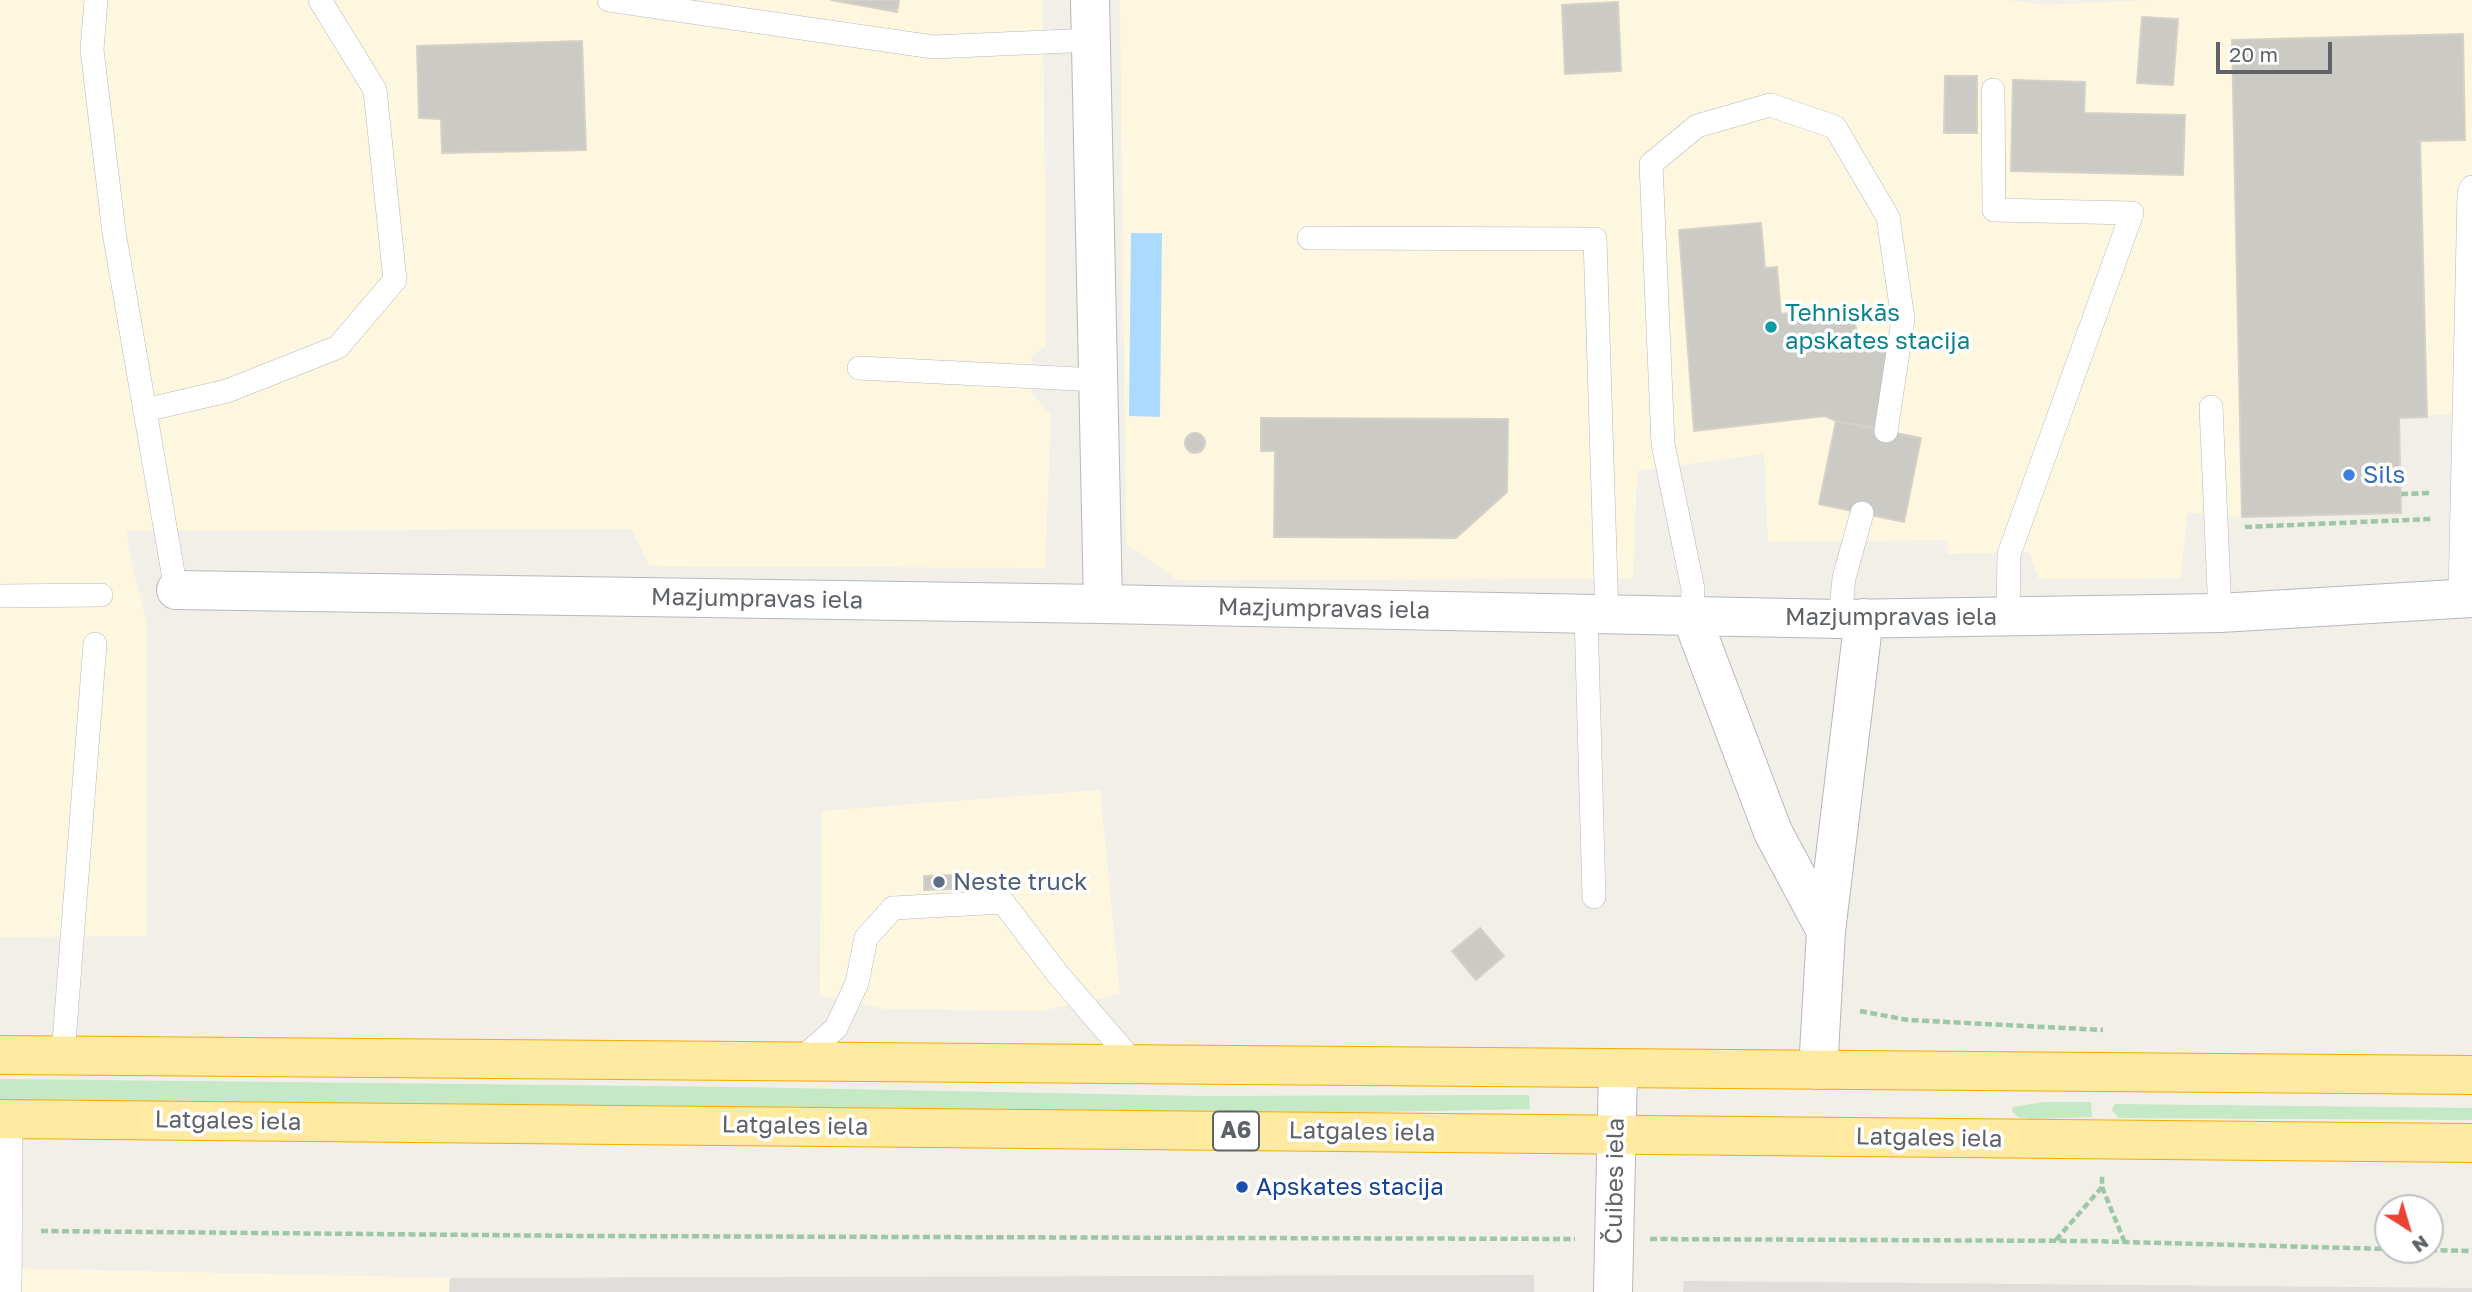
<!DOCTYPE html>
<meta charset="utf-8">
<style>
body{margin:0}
#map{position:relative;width:2472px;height:1292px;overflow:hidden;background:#f1efe8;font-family:"Golos Text",sans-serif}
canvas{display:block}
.north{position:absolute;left:2374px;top:1194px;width:70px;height:70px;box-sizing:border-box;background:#fff;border:2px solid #bfc1c3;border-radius:50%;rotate:143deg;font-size:19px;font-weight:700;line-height:28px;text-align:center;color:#5f6368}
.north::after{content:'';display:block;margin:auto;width:24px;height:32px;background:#ea4335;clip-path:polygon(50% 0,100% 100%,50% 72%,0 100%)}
.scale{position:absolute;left:2216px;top:42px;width:116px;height:32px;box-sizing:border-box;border:4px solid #5f6368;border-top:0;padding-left:9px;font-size:21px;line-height:24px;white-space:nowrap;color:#5f6368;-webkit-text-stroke:5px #fff;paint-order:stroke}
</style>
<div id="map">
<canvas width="2472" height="1292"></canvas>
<div class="north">N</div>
<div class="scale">20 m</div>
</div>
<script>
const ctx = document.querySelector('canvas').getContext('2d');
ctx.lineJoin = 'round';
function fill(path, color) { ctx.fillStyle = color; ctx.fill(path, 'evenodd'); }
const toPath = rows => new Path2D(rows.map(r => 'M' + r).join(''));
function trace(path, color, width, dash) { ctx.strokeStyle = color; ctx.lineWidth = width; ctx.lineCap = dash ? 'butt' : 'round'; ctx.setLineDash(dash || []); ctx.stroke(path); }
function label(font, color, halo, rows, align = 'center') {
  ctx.font = font + ' "Golos Text",sans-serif'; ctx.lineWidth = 7; ctx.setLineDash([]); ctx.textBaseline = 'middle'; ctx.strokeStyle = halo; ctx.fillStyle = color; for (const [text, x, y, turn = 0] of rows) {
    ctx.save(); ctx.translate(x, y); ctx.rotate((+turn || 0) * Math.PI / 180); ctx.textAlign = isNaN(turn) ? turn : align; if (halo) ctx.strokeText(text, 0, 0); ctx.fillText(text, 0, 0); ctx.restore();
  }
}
const commercial = toPath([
 [0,0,1043,0,1046,346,1031,357,1032,393,1051,415,1045,568,650,566,631,529,126,531,134,574,146,618,147,936,0,937],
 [1120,0,2006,0,2046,5,2151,0,2472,0,2472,412,2399,418,2401,513,2242,517,2187,513,2181,578,2039,579,2029,552,1948,554,1947,540,1768,542,1764,454,1637,471,1633,579,1178,580,1126,544],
 [1100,790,1120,994,1041,1011,885,1009,820,996,821,811],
 [0,1268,450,1278,449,1292,0,1292]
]);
const industrial = toPath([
 [1534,1275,1534,1292,449,1292,450,1278],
 [1684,1281,2472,1288,2472,1292,1683,1292]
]);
const green = toPath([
 [0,1079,737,1087,1201,1096,1529,1095,1530,1109,1124,1117,0,1107],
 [2044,1102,2091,1102,2092,1117,2032,1119,2018,1117,2012,1111,2013,1107],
 [2115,1104,2472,1108,2472,1120,2118,1118,2112,1110]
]);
const water = toPath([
 [1131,233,1162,233,1160,417,1129,416]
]);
const building = toPath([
 [831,0,899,0,897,12,831,0],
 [1618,2,1621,71,1565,74,1562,5,1618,2],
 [2142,17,2178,19,2173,85,2137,83,2142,17],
 [2463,34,2465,140,2420,141,2427,417,2399,418,2401,513,2242,517,2232,40,2463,34],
 [582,41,586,150,442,153,441,119,419,118,417,46,582,41],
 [1945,76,1977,76,1977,133,1944,133,1945,76],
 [2013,80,2085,82,2084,113,2185,115,2183,175,2011,171,2013,80],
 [1761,223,1765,268,1777,267,1781,314,1824,309,1852,316,1860,339,1891,353,1874,428,1836,421,1825,416,1694,431,1679,230,1761,223],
 [1261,418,1508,419,1507,492,1456,538,1274,537,1275,451,1261,451,1261,418],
 [1836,421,1921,438,1904,522,1819,504,1836,421],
 '1185 443a10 10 0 1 1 20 0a10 10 0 1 1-20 0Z',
 [954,875,954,889,924,890,924,876,954,875],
 [1480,928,1504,956,1476,980,1452,951,1480,928]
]);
const path = toPath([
 [2401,494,2431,493],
 [2245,527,2432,519],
 [1860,1011,1908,1020,2103,1030],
 [2102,1187,2125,1243],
 [41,1231,589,1236,1575,1239],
 [1650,1239,2088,1241,2388,1249],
 [2056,1240,2102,1187,2102,1176],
 [2430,1250,2472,1251]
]);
const service = toPath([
 [96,0,92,50,114,232,176,590],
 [609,0,933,47,1091,40],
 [1993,90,1994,210,2132,213,2009,554,2008,617],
 [1309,238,1595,239,1607,616],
 [859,368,1098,380],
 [2211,407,2220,613],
 [145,410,227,391,338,347,395,280,375,90,320,0],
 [0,596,101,595],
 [2460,598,2469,193,2472,187],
 [1586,615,1594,897],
 [1692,618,1693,589,1663,444,1651,164,1697,126,1770,105,1835,127,1888,217,1903,319,1886,431],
 [1840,619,1844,578,1862,513],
 [63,1055,95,644],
 [798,1062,836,1028,857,983,866,938,893,908,1003,902,1056,972,1134,1063],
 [10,1292,11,1119]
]);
const minor = toPath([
 [1090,0,1103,604],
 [176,590,1103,604,1840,619,2220,613,2472,598],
 [1692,618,1773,832,1826,931,1864,618],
 [1818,1070,1826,931],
 [1613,1292,1618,1069]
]);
const trunk = toPath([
 [0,1055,2472,1075],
 [0,1119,2472,1143]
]);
const markers = [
 [1771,327,7,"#0f9aa8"],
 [2349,475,7,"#3f7fe0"],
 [939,882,7,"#5c6f8a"],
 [1242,1187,7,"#1a4fb4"]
];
const shields = [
 [1236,1131,46]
];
const shieldNames = [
 ["A6",1236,1131]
];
const cultureNames = [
 ["Tehniskās",1785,313],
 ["apskates stacija",1785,341]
];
const shopNames = [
 ["Sils",2363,475]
];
const streetNames = [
 ["Mazjumpravas iela",757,599,1],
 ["Mazjumpravas iela",1324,609,1],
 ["Mazjumpravas iela",1891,617],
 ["Latgales iela",228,1121,1],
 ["Latgales iela",795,1126,1],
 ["Latgales iela",1362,1132,1],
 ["Latgales iela",1929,1138,1],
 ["Čuibes iela",1615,1181,-89]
];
const serviceNames = [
 ["Neste truck",953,882]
];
const transitNames = [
 ["Apskates stacija",1256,1187]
];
fill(commercial, '#fef7e0');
fill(industrial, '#e0deda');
fill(green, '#c5e8c5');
fill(water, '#aadaff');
fill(building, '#cccac5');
trace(building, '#d6d1c6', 2);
trace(service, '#b5b8bc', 24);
trace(minor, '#b5b8bc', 40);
trace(trunk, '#f9ab00', 40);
trace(path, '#9cc7a9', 4.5, [7, 3.5]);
trace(service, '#fff', 23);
trace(minor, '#fff', 38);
trace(trunk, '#feeaa1', 38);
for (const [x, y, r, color] of markers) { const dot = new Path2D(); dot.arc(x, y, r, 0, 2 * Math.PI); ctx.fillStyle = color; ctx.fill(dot); trace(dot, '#fff', 2.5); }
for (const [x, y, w] of shields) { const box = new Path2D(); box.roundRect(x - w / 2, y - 19.5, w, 39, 5); ctx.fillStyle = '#fff'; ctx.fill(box); trace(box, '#5f6368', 2); }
label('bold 23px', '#5f6368', null, shieldNames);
label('24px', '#0d838f', '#fff', cultureNames, 'left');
label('24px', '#366cbe', '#fff', shopNames, 'left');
label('24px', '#5f6368', '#fff', streetNames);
label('24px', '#4e5e75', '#fff', serviceNames, 'left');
label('24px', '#164399', '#fff', transitNames, 'left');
</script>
